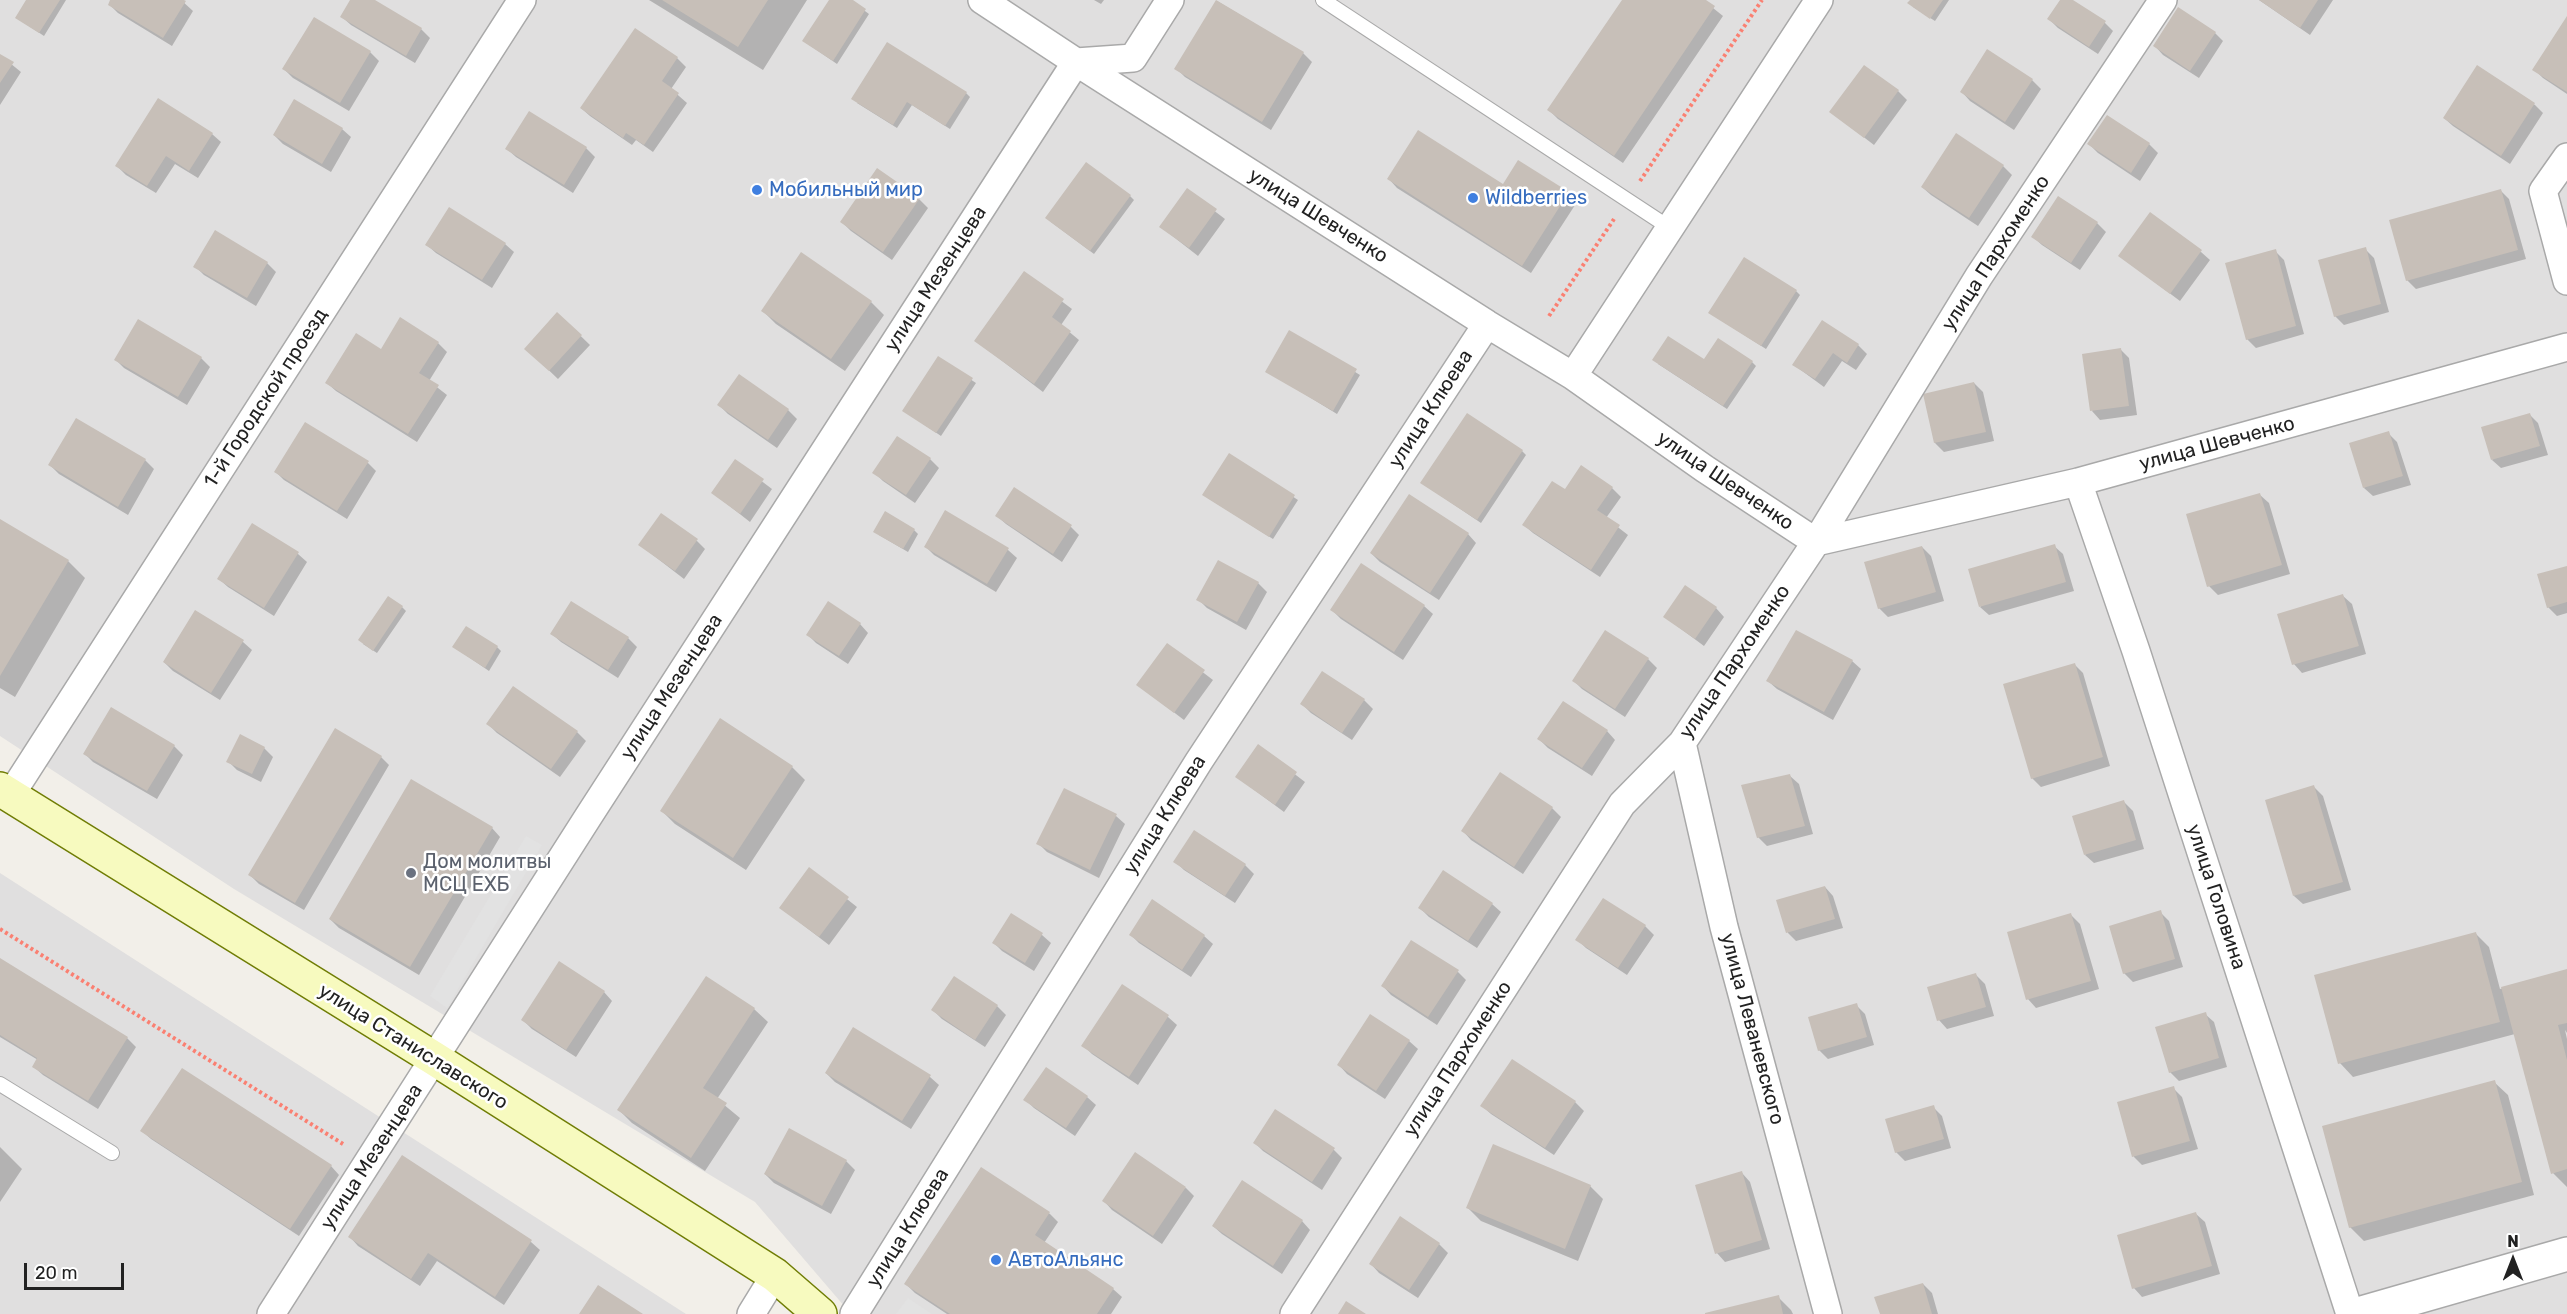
<!DOCTYPE html>
<meta charset="utf-8">
<style>
body{margin:0}
#map{position:relative;width:2567px;height:1314px;overflow:hidden;background:#f2efe9;font-family:Rubik,sans-serif}
canvas{display:block}
.north{position:absolute;left:2483px;top:1230px;width:60px;height:60px;-webkit-text-stroke:4px #fff;paint-order:stroke;rotate:0deg;font-size:16px;font-weight:700;line-height:24px;text-align:center;color:#222}
.north::after{content:'';display:block;margin:auto;width:21px;height:27px;background:#222;clip-path:polygon(50% 0,100% 100%,50% 72%,0 100%)}
.scale{position:absolute;left:24px;top:1263px;width:100px;height:27px;box-sizing:border-box;border:3px solid #222;border-top:0;padding-left:8px;font-size:18px;line-height:21px;white-space:nowrap;color:#222;-webkit-text-stroke:4px #fff;paint-order:stroke}
</style>
<div id="map">
<canvas width="2567" height="1314"></canvas>
<div class="north">N</div>
<div class="scale">20 m</div>
</div>
<script>
const ctx = document.querySelector('canvas').getContext('2d');
ctx.lineJoin = 'round';
function fill(path, color) { ctx.fillStyle = color; ctx.fill(path, 'evenodd'); }
const toPath = rows => new Path2D(rows.map(r => 'M' + r).join(''));
function trace(path, color, width, dash) { ctx.strokeStyle = color; ctx.lineWidth = width; ctx.lineCap = dash ? 'butt' : 'round'; ctx.setLineDash(dash || []); ctx.stroke(path); }
function label(font, color, halo, rows, align = 'center') {
  ctx.font = font + ' Rubik,sans-serif'; ctx.lineWidth = 5; ctx.setLineDash([]); ctx.textBaseline = 'middle'; ctx.strokeStyle = halo; ctx.fillStyle = color; for (const [text, x, y, turn = 0] of rows) {
    ctx.save(); ctx.translate(x, y); ctx.rotate((+turn || 0) * Math.PI / 180); ctx.textAlign = isNaN(turn) ? turn : align; if (halo) ctx.strokeText(text, 0, 0); ctx.fillText(text, 0, 0); ctx.restore();
  }
}
const residential = toPath([
 [0,0,2567,0,2567,1314,851,1314,755,1202,234,889,0,736],
 [0,873,686,1314,0,1314]
]);
const parking = toPath([
 [526,836,542,845,447,1008,430,996],
 [908,1298,932,1314,896,1314]
]);
const shadow = toPath([
 [28,0,66,0,44,36,17,18],
 [112,0,181,0,193,11,172,46,118,13,109,4],
 [352,0,372,0,421,29,430,38,415,63,351,25,342,17],
 [649,0,807,0,763,70],
 [831,0,850,0,869,14,837,64,808,44],
 [1094,0,1104,0,1101,4],
 [1624,0,1703,0,1723,16,1623,163,1558,119,1549,110],
 [1912,0,1949,0,1935,21,1913,7],
 [2061,0,2070,0,2105,23,2113,31,2098,54,2058,28,2049,19],
 [2259,0,2333,0,2310,35],
 [1217,1,1303,53,1312,62,1271,130,1185,77,1176,68],
 [2567,19,2567,94,2543,78,2534,69],
 [635,30,677,58,686,67,671,89,687,103,653,152,636,140,632,145,590,116,581,108],
 [2215,33,2223,41,2199,78,2163,55,2155,46],
 [370,52,379,61,349,111,293,78,284,69],
 [1988,52,2032,80,2041,89,2014,130,1970,101,1962,92],
 [0,55,21,72,0,105],
 [2477,67,2535,105,2543,113,2510,164,2453,126,2444,118],
 [1898,91,1907,100,1874,145,1831,112],
 [966,93,970,97,950,129,912,105,897,128,857,103],
 [530,113,586,148,595,157,573,193,516,157,507,149],
 [2107,117,2149,144,2158,153,2140,181,2098,153,2089,144],
 [342,129,351,137,331,172,283,144,274,135],
 [212,134,221,142,198,178,175,164,156,193,126,175,117,166],
 [1956,135,2003,166,2012,175,1978,226,1931,195,1922,187],
 [878,171,919,199,928,208,892,260,851,231,842,222],
 [1389,179,1504,186,1568,193,1577,202,1531,273,1397,188],
 [1187,190,1225,219,1198,256,1161,227],
 [2500,190,2509,199,2526,259,2416,289,2407,280],
 [1130,196,1134,200,1094,254,1051,222],
 [2097,223,2106,232,2080,270,2042,245,2033,237],
 [505,244,514,252,492,288,436,253,427,245],
 [2365,249,2374,258,2389,312,2344,325,2335,316],
 [2275,251,2284,260,2304,334,2256,348,2247,339],
 [2201,252,2210,260,2180,301,2120,256],
 [267,263,276,272,256,306,204,275,195,266],
 [1024,273,1072,309,1061,325,1079,340,1043,392,976,341],
 [1796,291,1800,295,1766,349,1710,313],
 [871,302,884,315,845,371,776,324,763,311],
 [558,314,590,345,558,379,535,357],
 [1290,332,1360,375,1337,414,1267,371],
 [438,343,447,352,429,381,447,395,417,442,336,391,327,383,381,351],
 [1858,345,1867,354,1856,370,1842,361,1824,387,1794,365],
 [2121,350,2129,358,2137,415,2100,420,2092,411],
 [201,358,210,367,187,405,124,368,116,360],
 [938,358,976,383,941,436,904,411],
 [1704,361,1752,362,1756,366,1727,409,1658,364],
 [1974,383,1983,392,1994,441,1944,452,1935,443,1924,395],
 [719,405,788,410,797,419,777,448,728,414],
 [2529,414,2538,423,2548,455,2501,468,2492,460],
 [76,420,145,460,154,469,128,515,59,474,50,465],
 [2388,433,2397,442,2411,485,2373,496,2364,488],
 [1522,451,1526,455,1481,523,1422,483],
 [1229,455,1298,500,1273,539,1208,498],
 [930,459,939,468,915,503,883,481,874,472],
 [735,461,772,489,750,522,713,493],
 [368,463,376,471,347,519,284,480,275,471],
 [1612,488,1621,497,1606,518,1628,535,1600,577,1533,533,1524,525,1566,491],
 [2260,495,2269,503,2290,574,2218,595,2209,586],
 [946,512,1008,550,1017,558,996,592,934,555,926,547],
 [997,516,1071,527,1079,535,1062,562,1006,524],
 [0,521,68,561,85,578,15,697,0,688],
 [252,525,298,554,307,562,274,616,228,587,219,579],
 [914,530,918,534,908,552,879,535],
 [1468,534,1476,543,1439,600,1380,562,1371,553],
 [697,541,705,549,684,579,640,545],
 [2054,546,2063,554,2074,591,1989,615,1980,607],
 [1922,547,1931,556,1944,601,1888,617,1879,608],
 [2567,567,2567,613,2557,616,2548,607],
 [1258,583,1267,592,1246,630,1207,608,1198,599],
 [2343,596,2352,604,2366,654,2302,673,2294,664],
 [1424,606,1433,614,1403,660,1341,619,1332,610],
 [402,607,406,611,377,653,363,644],
 [1716,608,1724,617,1704,646,1665,617],
 [196,612,243,642,252,650,220,700,173,671,164,662],
 [860,624,868,633,848,664,816,643,808,635],
 [552,634,628,638,637,647,618,678,561,642],
 [1167,645,1213,680,1184,720,1138,685],
 [454,647,497,647,501,651,489,671],
 [1648,659,1657,668,1625,717,1582,689,1574,681],
 [1852,661,1861,669,1833,720,1777,689,1768,681],
 [2075,665,2083,673,2110,766,2041,787,2032,778],
 [1364,700,1373,709,1352,740,1311,713,1302,704],
 [488,724,577,732,586,741,560,777,497,733],
 [1607,731,1615,740,1592,776,1548,748,1539,739],
 [174,746,183,755,157,799,93,762,85,754],
 [1258,746,1305,782,1284,812,1237,777],
 [264,748,273,757,261,782,237,770,228,761],
 [381,757,389,765,304,910,259,884,250,875],
 [792,767,805,780,746,870,675,824,662,811],
 [1790,776,1799,784,1813,834,1767,846,1758,837],
 [2314,787,2323,796,2351,890,2303,904,2294,896],
 [1064,790,1116,816,1125,824,1099,878,1047,852,1038,843],
 [2124,802,2133,811,2144,849,2094,863,2085,855],
 [1552,808,1561,817,1523,874,1471,840,1463,831],
 [492,828,500,837,419,975,339,928,330,919],
 [1195,832,1245,865,1254,874,1235,903,1184,870,1175,861],
 [809,869,857,907,829,945,781,908],
 [1825,887,1833,896,1843,928,1796,941,1788,933,1778,901],
 [1492,904,1501,912,1477,948,1429,917,1420,908],
 [2160,912,2169,921,2183,967,2133,982,2124,973],
 [1011,915,1042,935,1051,943,1034,971,1002,951,994,943],
 [2071,915,2080,924,2099,989,2036,1008,2028,999],
 [1645,926,1654,935,1627,975,1586,948,1577,939],
 [1130,934,1204,936,1213,944,1191,977,1139,943],
 [2476,934,2489,947,2500,989,2567,971,2567,1033,2565,1030,2567,1039,2567,1187,2553,1173,2515,1034,2353,1077,2340,1063],
 [0,960,127,1038,136,1047,98,1109,43,1075,34,1067,38,1060,0,1037],
 [1458,972,1466,980,1437,1025,1391,995,1383,986],
 [1976,975,1985,984,1994,1016,1947,1029,1939,1020],
 [706,978,754,1009,768,1022,717,1099,740,1118,705,1171,632,1123,619,1110],
 [1122,986,1168,1017,1177,1025,1138,1085,1092,1054,1083,1045],
 [604,992,612,1001,576,1057,532,1029,523,1020],
 [1856,1005,1865,1014,1874,1045,1828,1059,1819,1050],
 [997,1006,1006,1015,985,1047,942,1019,933,1010],
 [2205,1014,2214,1022,2227,1067,2179,1081,2170,1072],
 [1409,1041,1418,1049,1385,1099,1347,1074,1339,1065],
 [826,1073,930,1077,939,1085,911,1129,835,1082],
 [2494,1082,2508,1095,2534,1195,2364,1241,2350,1227],
 [2173,1088,2182,1097,2198,1149,2142,1165,2134,1157,2118,1103],
 [1087,1097,1096,1105,1075,1136,1034,1108,1025,1099],
 [1575,1102,1584,1111,1554,1155,1491,1114,1482,1106],
 [1933,1107,1942,1116,1951,1148,1905,1161,1896,1152],
 [790,1130,846,1161,855,1170,831,1214,774,1183,765,1174],
 [142,1131,331,1166,339,1175,299,1236,151,1139],
 [1255,1143,1334,1150,1342,1158,1322,1190,1263,1151],
 [0,1147,22,1169,0,1202],
 [402,1157,531,1242,540,1250,504,1305,437,1261,420,1286,358,1246,350,1237],
 [982,1170,1050,1214,1058,1222,1044,1243,1113,1289,1122,1297,1111,1314,947,1314,915,1293,906,1284],
 [1742,1173,1750,1182,1770,1249,1725,1262,1717,1253],
 [1590,1186,1603,1199,1578,1261,1481,1221,1468,1208],
 [1186,1188,1194,1196,1162,1244,1112,1210,1104,1201],
 [2196,1214,2205,1222,2220,1274,2142,1297,2134,1288],
 [1302,1221,1310,1230,1282,1274,1222,1234,1213,1226],
 [1439,1244,1448,1253,1418,1298,1379,1273,1371,1264],
 [1923,1284,1932,1293,1938,1314,1881,1314],
 [1778,1297,1791,1310,1793,1314,1708,1314]
]);
const building = toPath([
 [26,0,60,0,39,33,15,18],
 [110,0,184,0,186,1,163,38,108,5],
 [350,0,375,0,422,28,406,56,340,17],
 [662,0,768,0,738,47],
 [829,0,853,0,866,9,833,61,802,41],
 [1216,0,1304,52,1262,122,1174,69],
 [1622,0,1706,0,1715,6,1614,156,1547,110],
 [1910,0,1943,0,1930,19,1907,3],
 [2060,0,2073,0,2106,21,2089,47,2047,19],
 [2259,0,2318,0,2300,28],
 [2178,7,2216,32,2190,71,2153,46],
 [2567,16,2567,92,2532,70],
 [314,17,371,51,340,103,282,69],
 [635,28,678,57,662,81,679,93,644,145,626,133,623,138,580,108],
 [887,42,967,92,945,126,907,102,893,125,851,99],
 [1987,49,2033,79,2005,122,1960,92],
 [0,54,14,62,0,83],
 [1864,65,1899,90,1864,138,1829,112],
 [2477,65,2535,103,2501,156,2443,118],
 [158,98,213,133,189,171,166,156,147,186,115,166],
 [294,99,343,128,322,164,273,135],
 [529,111,587,147,564,185,505,149],
 [2107,115,2150,143,2131,173,2087,144],
 [1418,130,1503,184,1518,160,1569,192,1522,266,1387,179],
 [1956,133,2004,165,1969,218,1921,187],
 [1086,162,1131,195,1090,251,1045,218],
 [877,168,920,198,883,252,840,222],
 [1187,188,1217,209,1189,248,1159,227],
 [2501,189,2518,250,2406,281,2389,220],
 [2058,196,2098,222,2071,263,2031,237],
 [449,207,506,243,482,280,425,245],
 [2150,212,2202,250,2170,294,2118,256],
 [215,230,268,262,247,298,193,267],
 [2366,247,2381,304,2334,317,2318,260],
 [2276,249,2296,326,2246,340,2225,263],
 [801,252,872,301,831,359,761,311],
 [1744,257,1797,290,1761,346,1708,313],
 [1024,271,1064,299,1052,317,1071,331,1034,384,974,341],
 [557,312,582,335,549,371,524,349],
 [400,317,439,342,419,373,439,385,408,434,325,383,356,333,381,349],
 [138,319,202,357,178,397,114,360],
 [1822,320,1859,344,1847,363,1833,353,1815,379,1792,365],
 [1289,330,1357,369,1333,411,1265,372],
 [1668,336,1704,359,1718,338,1753,361,1723,406,1652,360],
 [2121,348,2129,406,2090,411,2082,354],
 [938,356,973,378,936,433,902,411],
 [739,374,789,409,768,440,717,405],
 [1974,382,1986,432,1934,443,1923,394],
 [1467,413,1523,450,1477,520,1420,483],
 [2530,413,2540,446,2491,460,2481,427],
 [76,418,146,459,118,507,48,465],
 [305,422,369,461,337,511,274,472],
 [2389,431,2403,476,2363,488,2349,443],
 [897,436,931,458,906,495,872,473],
 [1229,453,1295,495,1269,537,1202,495],
 [735,459,764,479,740,514,711,493],
 [1581,465,1613,487,1597,510,1620,525,1591,570,1522,525,1552,481,1565,489],
 [1014,487,1072,525,1053,554,995,516],
 [2260,493,2282,565,2207,587,2186,514],
 [1409,494,1469,533,1430,593,1370,553],
 [945,510,1009,548,987,584,924,547],
 [885,511,915,529,903,549,873,532],
 [661,513,698,539,675,571,638,545],
 [0,519,69,560,0,676],
 [252,523,299,552,264,608,217,579],
 [2055,544,2066,582,1979,607,1968,569],
 [1922,546,1936,592,1878,609,1864,562],
 [1218,560,1259,582,1237,622,1196,600],
 [1361,563,1425,605,1394,652,1330,610],
 [2567,566,2567,602,2547,608,2537,574],
 [1685,585,1717,607,1695,639,1663,617],
 [2343,594,2359,646,2292,665,2277,614],
 [388,596,403,606,373,651,358,640],
 [571,601,629,637,608,670,550,634],
 [828,601,861,623,839,656,806,635],
 [195,610,244,640,211,693,163,662],
 [466,626,498,646,485,668,452,647],
 [1605,630,1649,658,1615,709,1572,681],
 [1796,630,1853,660,1824,712,1766,681],
 [1167,643,1205,670,1174,713,1136,685],
 [2075,663,2103,757,2031,779,2003,684],
 [1322,671,1365,699,1342,733,1300,704],
 [513,686,578,731,551,769,486,724],
 [1563,701,1608,730,1582,768,1537,739],
 [111,707,175,745,147,791,83,754],
 [720,718,793,766,733,858,660,811],
 [335,728,382,756,295,903,248,875],
 [240,734,265,747,252,774,226,762],
 [1258,744,1297,772,1275,805,1235,777],
 [1500,772,1553,807,1514,867,1461,831],
 [1790,774,1805,826,1757,838,1741,785],
 [411,779,493,827,410,967,329,919],
 [2314,785,2343,882,2293,896,2265,800],
 [1064,788,1117,814,1090,870,1036,844],
 [2124,800,2136,840,2084,855,2072,816],
 [1194,830,1246,864,1225,896,1173,862],
 [809,867,849,897,819,937,779,908],
 [1443,870,1493,903,1468,941,1418,908],
 [1825,886,1835,919,1786,933,1776,900],
 [1603,898,1646,925,1618,968,1575,940],
 [1152,899,1205,935,1182,970,1129,935],
 [2161,910,2175,959,2123,974,2109,926],
 [1011,913,1043,933,1025,963,992,943],
 [2071,913,2091,981,2026,1000,2007,932],
 [2476,932,2500,1022,2338,1064,2314,975],
 [1411,940,1459,970,1428,1017,1381,986],
 [0,958,128,1037,88,1101,32,1067,37,1058,0,1035],
 [559,961,605,991,566,1050,521,1020],
 [2567,969,2567,1023,2558,1025,2567,1060,2567,1169,2551,1174,2501,987],
 [1976,973,1986,1007,1937,1021,1927,987],
 [706,976,755,1008,703,1088,727,1103,691,1158,617,1110],
 [954,976,998,1005,975,1040,931,1010],
 [1122,984,1169,1015,1129,1077,1081,1046],
 [1857,1003,1867,1037,1818,1051,1808,1017],
 [2206,1012,2219,1058,2169,1073,2155,1027],
 [1370,1014,1410,1040,1376,1091,1337,1065],
 [853,1027,931,1075,902,1121,825,1073],
 [1512,1059,1576,1101,1545,1148,1480,1106],
 [1046,1067,1088,1096,1066,1128,1023,1100],
 [182,1068,332,1165,290,1229,140,1131],
 [2495,1080,2522,1182,2349,1228,2322,1126],
 [2174,1086,2190,1141,2132,1157,2117,1102],
 [1934,1105,1944,1139,1895,1153,1885,1119],
 [1275,1109,1335,1148,1312,1182,1253,1143],
 [789,1128,847,1160,822,1206,764,1174],
 [1493,1144,1591,1185,1565,1249,1466,1208],
 [1135,1152,1186,1187,1153,1236,1102,1201],
 [402,1155,532,1240,495,1297,428,1253,411,1279,348,1237],
 [981,1167,1050,1212,1035,1235,1114,1288,1097,1314,950,1314,904,1284],
 [1742,1171,1762,1240,1715,1254,1695,1185],
 [1242,1180,1303,1220,1273,1266,1212,1226],
 [2196,1212,2212,1266,2132,1289,2117,1235],
 [1400,1216,1440,1243,1409,1290,1369,1264],
 [1923,1283,1932,1314,1880,1314,1874,1297],
 [598,1285,643,1314,579,1314],
 [1779,1295,1783,1314,1705,1314,1705,1313],
 [1346,1301,1366,1314,1338,1314]
]);
const path = toPath([
 [1640,181,1762,0],
 [1549,316,1614,219],
 [0,929,343,1144]
]);
const service = toPath([
 [1323,0,1670,228],
 [0,1084,112,1153]
]);
const minor = toPath([
 [982,0,1076,62,1487,324,1573,376,1705,469,1816,542,2078,482,2567,347],
 [2567,157,2543,191,2567,281],
 [1573,376,1819,0],
 [2078,482,2136,651,2350,1314],
 [1682,743,1724,927,1828,1314],
 [10,796,522,0],
 [271,1314,590,814,1076,62,1133,58,1170,0],
 [751,1314,775,1275],
 [854,1314,1199,761,1487,324],
 [1294,1314,1622,804,1682,743,1816,542,1979,276,2163,0]
]);
const tertiary = toPath([
 [2358,1314,2567,1254]
]);
const secondary = toPath([
 [0,789,435,1059,775,1275,820,1314]
]);
const markers = [
 [757,190,6,"#3f7fe0"],
 [1473,198,6,"#3f7fe0"],
 [411,873,6,"#6b7280"],
 [996,1260,6,"#3f7fe0"]
];
const shopNames = [
 ["Мобильный мир",769,190],
 ["Wildberries",1485,198],
 ["АвтоАльянс",1008,1260]
];
const streetNames = [
 ["улица Шевченко",1318,216,32],
 ["улица Пархоменко",1996,253,-57],
 ["улица Мезенцева",936,279,-57],
 ["1-й Городской проезд",266,398,-57],
 ["улица Клюева",1431,409,-57],
 ["улица Шевченко",2217,444,-15],
 ["улица Шевченко",1725,481,34],
 ["улица Пархоменко",1735,662,-56],
 ["улица Мезенцева",672,687,-57],
 ["улица Клюева",1165,815,-58],
 ["улица Головина",2216,897,72],
 ["улица Леваневского",1752,1029,75],
 ["улица Станиславского",413,1047,32],
 ["улица Пархоменко",1458,1059,-57],
 ["улица Мезенцева",372,1157,-57],
 ["улица Клюева",908,1228,-58]
];
const worshipNames = [
 ["Дом молитвы",423,862],
 ["МСЦ ЕХБ",423,885]
];
fill(residential, '#e0dfdf');
fill(parking, '#e2e2e2');
fill(shadow, '#0003');
fill(building, '#c7bfb8');
trace(service, '#a9a9a9', 16);
trace(minor, '#a9a9a9', 30);
trace(tertiary, '#a9a9a9', 36);
trace(secondary, '#707d05', 36);
trace(path, '#fa8072', 4, [3, 3]);
trace(service, '#fff', 14);
trace(minor, '#fff', 27);
trace(tertiary, '#fff', 33);
trace(secondary, '#f7fabf', 33);
for (const [x, y, r, color] of markers) { const dot = new Path2D(); dot.arc(x, y, r, 0, 2 * Math.PI); ctx.fillStyle = color; ctx.fill(dot); trace(dot, '#fff', 2); }
label('20px', '#366cbe', '#fff', shopNames, 'left');
label('20px', '#222', '#fff', streetNames);
label('20px', '#5b616d', '#fff', worshipNames, 'left');
</script>
